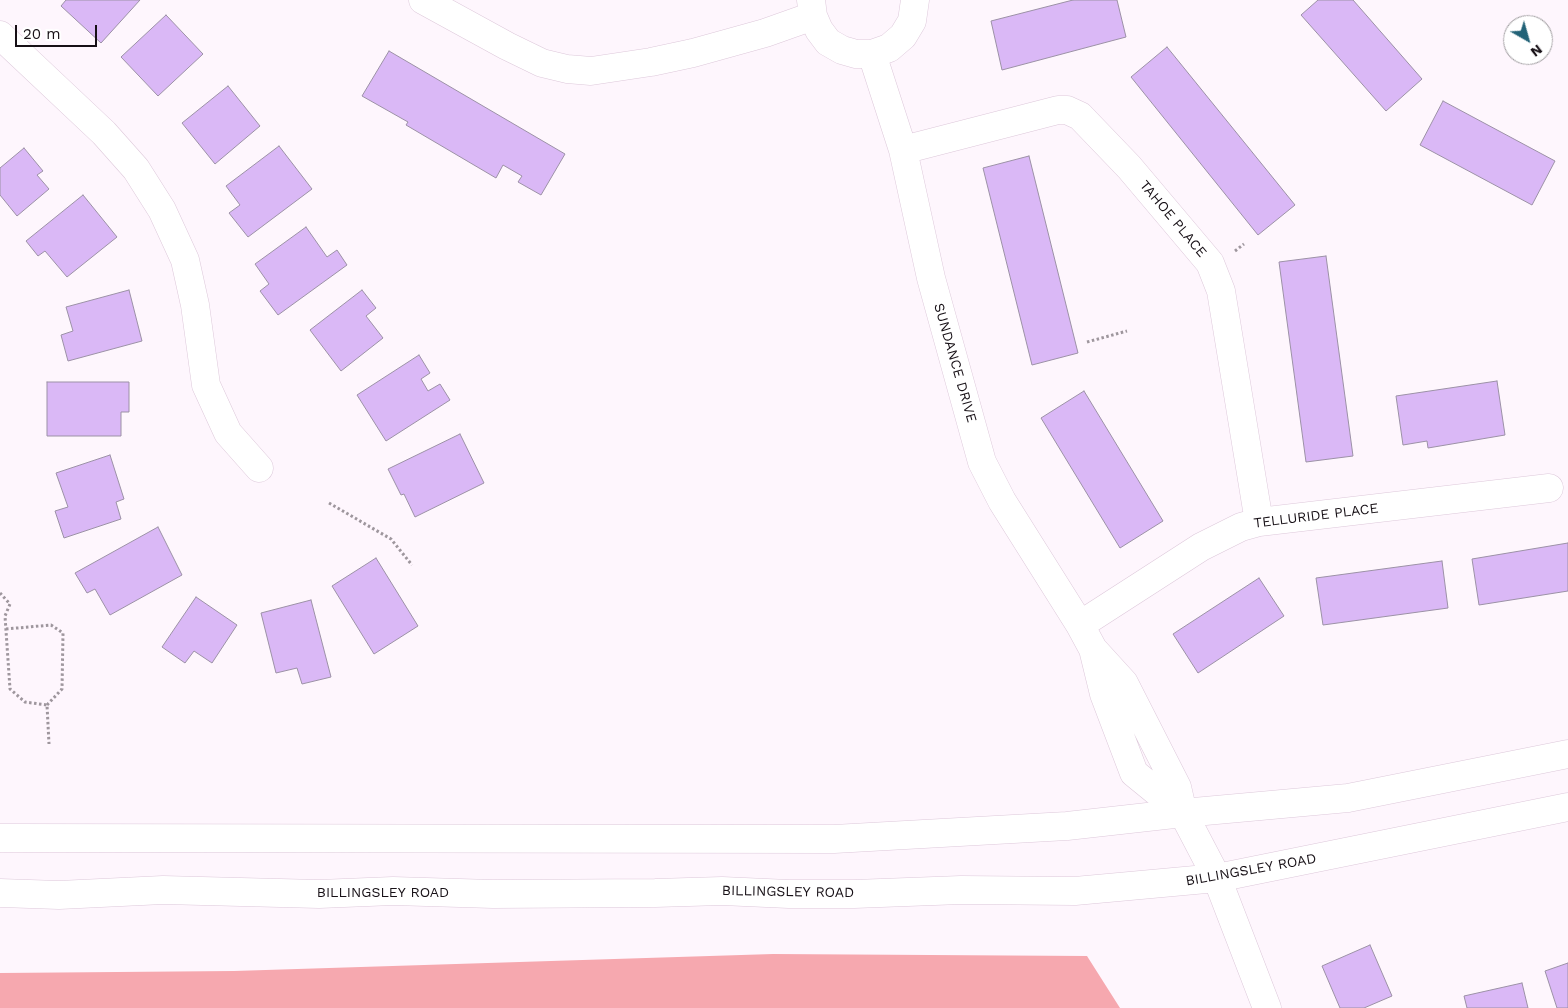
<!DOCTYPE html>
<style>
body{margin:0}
#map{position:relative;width:1568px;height:1008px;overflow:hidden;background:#fef6fd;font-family:"Work Sans",sans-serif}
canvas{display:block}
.north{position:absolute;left:1503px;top:15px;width:50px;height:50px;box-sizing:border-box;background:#fff;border:1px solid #a29fa2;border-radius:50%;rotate:142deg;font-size:14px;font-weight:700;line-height:20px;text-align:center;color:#171016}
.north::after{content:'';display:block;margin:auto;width:18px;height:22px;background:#226277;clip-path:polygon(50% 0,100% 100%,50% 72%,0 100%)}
.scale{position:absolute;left:15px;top:25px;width:82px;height:22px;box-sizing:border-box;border:2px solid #171016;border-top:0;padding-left:6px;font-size:15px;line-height:18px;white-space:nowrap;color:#171016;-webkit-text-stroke:4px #fff;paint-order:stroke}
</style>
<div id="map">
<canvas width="1568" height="1008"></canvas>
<div class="north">N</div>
<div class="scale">20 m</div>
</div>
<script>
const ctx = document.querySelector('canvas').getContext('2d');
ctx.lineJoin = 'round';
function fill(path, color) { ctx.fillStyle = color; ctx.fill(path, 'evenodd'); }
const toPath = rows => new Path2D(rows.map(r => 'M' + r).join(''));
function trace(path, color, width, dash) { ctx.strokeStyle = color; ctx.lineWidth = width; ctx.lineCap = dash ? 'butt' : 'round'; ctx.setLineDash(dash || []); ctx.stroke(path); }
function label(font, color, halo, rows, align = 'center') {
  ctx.font = font + ' "Work Sans",sans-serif'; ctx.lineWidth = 4.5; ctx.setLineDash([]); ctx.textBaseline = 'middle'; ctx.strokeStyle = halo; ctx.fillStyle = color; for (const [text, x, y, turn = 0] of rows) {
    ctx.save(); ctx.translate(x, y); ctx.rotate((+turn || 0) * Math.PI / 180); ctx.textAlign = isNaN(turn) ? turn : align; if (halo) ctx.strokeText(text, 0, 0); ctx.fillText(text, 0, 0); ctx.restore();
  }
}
const forest = toPath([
 [773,954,1087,956,1120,1008,0,1008,0,973,234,971]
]);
const building = toPath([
 [66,0,140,0,101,43,61,6,66,0],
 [1073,0,1117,0,1126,37,1002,70,991,21,1073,0],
 [1318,0,1353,0,1422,79,1386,111,1301,15,1318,0],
 [166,15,203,54,158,96,121,57,166,15],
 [1167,47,1295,205,1258,235,1131,77,1167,47],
 [389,51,565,154,541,195,518,182,522,176,503,165,496,178,406,125,408,122,362,96,389,51],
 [228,86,260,126,215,164,182,123,228,86],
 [1443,101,1555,161,1532,205,1420,145,1443,101],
 [279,146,312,189,248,237,229,213,240,205,226,186,279,146],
 [24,148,43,171,37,175,49,189,17,216,0,195,0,168,24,148],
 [1029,156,1078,353,1032,365,983,168,1029,156],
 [83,195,117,237,67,277,45,251,38,256,26,241,83,195],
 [306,227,327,257,337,250,347,265,278,315,260,291,269,284,255,264,306,227],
 [1326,256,1353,456,1306,462,1279,262,1326,256],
 [129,290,142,341,68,361,61,335,73,331,66,307,129,290],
 [362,290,376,308,366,316,383,338,341,371,310,330,362,290],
 [419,355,430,373,421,379,428,391,440,384,450,400,386,441,357,395,419,355],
 [1497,381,1505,435,1428,448,1427,441,1403,445,1396,396,1497,381],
 [47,382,129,382,129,412,121,412,121,436,47,436,47,382],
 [1084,391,1163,521,1120,548,1041,418,1084,391],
 [460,434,484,483,415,517,404,494,401,495,388,469,460,434],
 [110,455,124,499,116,502,121,519,64,538,55,511,68,507,56,473,110,455],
 [158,527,182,575,110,615,95,589,87,593,75,573,158,527],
 [1568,543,1568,591,1479,605,1472,559,1568,543],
 [376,558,418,626,374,654,332,586,376,558],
 [1442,561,1448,608,1323,625,1316,578,1442,561],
 [1259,578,1284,616,1198,673,1173,634,1259,578],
 [196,597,237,625,212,663,194,651,185,663,162,647,196,597],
 [311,600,331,677,302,684,297,668,276,673,261,613,311,600],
 [1370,945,1392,996,1364,1008,1340,1008,1322,966,1370,945],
 [1568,963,1568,1008,1557,1008,1545,971,1568,963],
 [1522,983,1528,1008,1467,1008,1464,996,1522,983]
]);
const path = toPath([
 [1235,251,1244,244],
 [1087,342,1127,331],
 [329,503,391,539,412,565],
 [0,593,10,604,5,616,10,689,25,702,47,705,49,744],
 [6,629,51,625,63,633,62,689,47,705]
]);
const street = toPath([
 [423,0,507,46,542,63,567,69,591,71,651,62,693,53,765,33,813,16],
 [811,0,813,16,819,30,828,42,842,50,856,54,872,54,889,48,903,36,912,21,915,0],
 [0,35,104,133,136,169,162,210,185,260,195,305,206,385,228,433,259,468],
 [872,54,903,150,931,278,982,462,1002,501,1080,625,1093,649,1104,694,1134,773,1183,813,1177,787,1124,683,1093,649],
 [903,150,1058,110,1067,110,1080,116,1129,167,1210,263,1221,291,1259,522],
 [1080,625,1201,547,1241,527,1259,522,1549,488],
 [1183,813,1217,878,1267,1008]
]);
const secondary = toPath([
 [0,838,834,839,1067,826,1183,813,1348,798,1568,754],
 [0,893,59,895,163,890,319,894,393,891,493,894,655,893,722,891,789,894,854,894,961,890,1075,891,1217,878,1568,807]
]);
const streetNames = [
 ["TAHOE PLACE",1173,219,50],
 ["SUNDANCE DRIVE",955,363,74],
 ["TELLURIDE PLACE",1316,516,-7],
 ["BILLINGSLEY ROAD",1251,870,-10],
 ["BILLINGSLEY ROAD",788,892,1],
 ["BILLINGSLEY ROAD",383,893]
];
fill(forest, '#f6a8af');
fill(building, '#dab8f6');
trace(building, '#9c91a6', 1);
trace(street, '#ddc8da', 29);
trace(secondary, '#ddc8da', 29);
trace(path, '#9e969d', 3, [2.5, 2.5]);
trace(street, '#fff', 28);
trace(secondary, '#fff', 28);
label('14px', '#171016', '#fff', streetNames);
</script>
